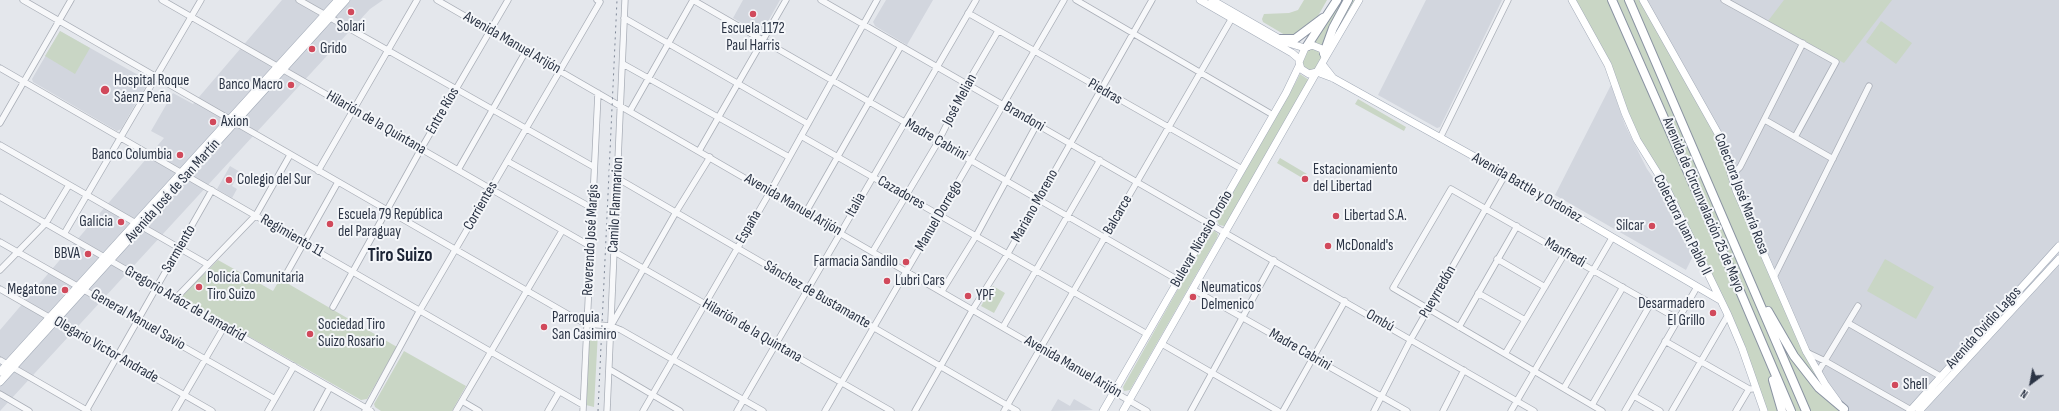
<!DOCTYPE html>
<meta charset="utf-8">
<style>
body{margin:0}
#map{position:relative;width:2059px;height:411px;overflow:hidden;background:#e4e7ec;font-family:"Sofia Sans Condensed",sans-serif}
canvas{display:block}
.north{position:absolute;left:2011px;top:363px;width:40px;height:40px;-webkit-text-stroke:3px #f4f6f9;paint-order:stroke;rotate:212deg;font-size:11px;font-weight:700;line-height:16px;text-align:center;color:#2b3445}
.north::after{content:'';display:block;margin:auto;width:14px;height:18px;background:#2b3445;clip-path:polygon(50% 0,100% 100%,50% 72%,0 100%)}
</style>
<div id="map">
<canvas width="2059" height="411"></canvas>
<div class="north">N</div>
</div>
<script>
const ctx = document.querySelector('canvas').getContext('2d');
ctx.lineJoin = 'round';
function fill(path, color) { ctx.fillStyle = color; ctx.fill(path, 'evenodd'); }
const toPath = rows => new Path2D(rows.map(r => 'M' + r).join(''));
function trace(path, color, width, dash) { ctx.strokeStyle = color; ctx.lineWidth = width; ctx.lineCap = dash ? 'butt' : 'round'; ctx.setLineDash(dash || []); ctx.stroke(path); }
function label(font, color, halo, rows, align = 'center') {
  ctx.font = font + ' "Sofia Sans Condensed",sans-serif'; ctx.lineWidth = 4; ctx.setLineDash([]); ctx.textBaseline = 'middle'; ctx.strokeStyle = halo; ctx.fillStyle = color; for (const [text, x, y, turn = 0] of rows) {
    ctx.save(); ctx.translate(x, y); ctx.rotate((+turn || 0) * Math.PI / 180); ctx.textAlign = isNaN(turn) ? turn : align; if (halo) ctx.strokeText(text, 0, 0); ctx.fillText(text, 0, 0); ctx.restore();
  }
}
const built = toPath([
 [282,0,383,0,370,9,0,411,0,330,164,138,151,131,173,93,193,104],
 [743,0,780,0,761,34,733,18],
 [886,0,933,0,907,45,875,26,873,22],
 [1426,0,1502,0,1440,127,1437,128,1378,95],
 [1643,0,2059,0,2059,411,1846,411,1825,384],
 [60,31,147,80,148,83,140,96,121,129,117,131,33,82,32,79],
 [1611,85,1625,125,1647,169,1664,193,1677,216,1694,254,1686,270,1555,195],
 [230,166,240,172,232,186,237,189,232,198,217,189],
 [1058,399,1070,406,1074,399,1093,410,1051,411]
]);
const green = toPath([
 [1304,0,1327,0,1318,16,1292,36,1285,35,1263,22,1262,19,1264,14,1289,13,1298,10],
 [1334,0,1359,0,1312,74,1299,62],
 [1572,0,1643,0,1698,95,1730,167,1806,351,1846,411,1764,411,1742,348,1665,185,1637,140,1608,65],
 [1784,0,1892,0,1844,63,1768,21],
 [1881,21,1912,43,1896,64,1866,42],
 [60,31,90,48,75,74,45,56],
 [1300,74,1309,80,1227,224,1224,226,1219,225,1217,220,1296,82],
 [1358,99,1406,127,1404,131,1355,104],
 [1280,158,1307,174,1304,179,1277,163],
 [1215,231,1218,234,1217,238,1130,390,1124,391,1123,387,1210,232],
 [1885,259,1934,287,1916,319,1867,291],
 [218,260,273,291,280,279,397,347,367,399,361,400,183,299,182,296],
 [993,286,1005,293,994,313,981,306],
 [592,331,598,332,594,407,586,405,589,333],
 [404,351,466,386,452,411,381,411,375,407,374,404]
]);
const minor = toPath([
 [23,0,576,319,587,324,611,326,621,330,763,411],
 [162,0,590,246],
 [299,0,594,167],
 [437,0,1147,411],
 [693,0,1178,280],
 [821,0,1534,411],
 [1076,0,1273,115],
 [1724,0,1836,62,1795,137],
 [968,13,1242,169],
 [624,18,808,124],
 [623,64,789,157],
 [0,68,583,405],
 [630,111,693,0],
 [1765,120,1833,159],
 [0,123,71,0],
 [801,136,1147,334],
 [1440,138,1508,0],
 [0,145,207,264],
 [699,151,786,0],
 [507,161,592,208],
 [458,170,526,51],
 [318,171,417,0],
 [1732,175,1740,167,1803,43],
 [617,178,1017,411],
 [0,197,371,411],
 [806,212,901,46],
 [64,234,201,0],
 [0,242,275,399],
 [613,251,891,411],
 [873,251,938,142,967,84,998,31],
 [1497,259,1545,287],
 [0,270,46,223,69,185],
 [1774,277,1869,86],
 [284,278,338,182],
 [0,289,212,411],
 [1194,290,1407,411],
 [942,291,976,236,1037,124],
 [1478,293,1525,320],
 [175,299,256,215,290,155],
 [333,307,421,149,508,0],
 [1848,323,1940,376],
 [612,324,676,212,710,157],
 [1003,327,1100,160],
 [1459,327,1517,226],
 [1665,341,1749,389],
 [1162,344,1278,411],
 [1806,352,1825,361,1911,410],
 [1505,354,1565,253],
 [0,360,88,411],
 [609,369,680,411],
 [1818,372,1858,306],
 [1564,388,1623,287],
 [0,394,29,411],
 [1634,396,1660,411],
 [462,401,479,411],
 [1592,405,1651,303],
 [86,411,212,190],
 [175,411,224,327],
 [268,411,294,366],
 [317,411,330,387],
 [365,411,420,310,600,2,597,0],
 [456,411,562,231],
 [548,411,559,392],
 [583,411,598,93],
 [607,411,625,0],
 [643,411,770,192,877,0],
 [737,411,976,0],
 [825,411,1064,0],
 [915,411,973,309,1007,255,1152,0],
 [1004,411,1232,18],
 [1191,411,1274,260],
 [1283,411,1345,301],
 [1374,411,1411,339,1505,175],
 [1443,411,1464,370],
 [1511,411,1612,238],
 [1602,411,1393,288,1451,189,1678,319],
 [1625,411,1697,287],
 [1672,411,1728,315],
 [1736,411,1749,389,1752,389]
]);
const major = toPath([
 [1200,0,1292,53,1299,59],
 [1212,0,1285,42,1305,48],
 [1572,0,1608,65,1625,113,1637,140,1665,185,1728,315,1742,348,1764,411],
 [1643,0,1720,137,1736,190,1806,351,1825,384,1838,402],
 [1312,45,1322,49,1325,58,1317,72,1309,74,1301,69,1299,62,1305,48,1312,45],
 [1325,58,1359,0],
 [1322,64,1333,78],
 [1317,72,1333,78,1475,157,1720,300],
 [0,372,338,0],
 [0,382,346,0],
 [1103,411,1286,93,1299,66],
 [1123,411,1316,73],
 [1910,411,2059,246],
 [1919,411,2059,259]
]);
const highway = toPath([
 [1612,0,1734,277,1791,411],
 [1629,0,1806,411],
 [1279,39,1295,39,1323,18],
 [1307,46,1337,0],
 [1324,53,1333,28,1348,0],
 [1768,311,1794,356,1819,388,1844,409],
 [1773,380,1782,411]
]);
const rail = toPath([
 [598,411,617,0]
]);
const markers = [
 [351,12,4,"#d1495b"],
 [753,14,4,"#d1495b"],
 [312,49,4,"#d1495b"],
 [291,85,4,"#d1495b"],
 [105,90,5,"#d1495b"],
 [213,122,4,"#d1495b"],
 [180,155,4,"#d1495b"],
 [1305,179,4,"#d1495b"],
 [229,180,4,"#d1495b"],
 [1336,216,4,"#d1495b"],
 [121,222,4,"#d1495b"],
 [330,224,4,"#d1495b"],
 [1652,226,4,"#d1495b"],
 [1328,246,4,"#d1495b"],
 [88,254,4,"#d1495b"],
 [906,262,4,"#d1495b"],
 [887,281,4,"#d1495b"],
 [199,287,4,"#d1495b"],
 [65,290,4,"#d1495b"],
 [968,296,4,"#d1495b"],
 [1193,297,4,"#d1495b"],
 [1713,313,4,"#d1495b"],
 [544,327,4,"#d1495b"],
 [310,334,4,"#d1495b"],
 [1895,385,4,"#d1495b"]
];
const poiNames = [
 ["Solari",351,27,"center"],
 ["Escuela 1172",753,29,"center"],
 ["Paul Harris",753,46,"center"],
 ["Grido",320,49],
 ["Hospital Roque",114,81],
 ["Sáenz Peña",114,98],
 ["Banco Macro",283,85,"right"],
 ["Axion",221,122],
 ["Banco Columbia",172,155,"right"],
 ["Estacionamiento",1313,170],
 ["del Libertad",1313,187],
 ["Colegio del Sur",237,180],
 ["Escuela 79 República",338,215],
 ["del Paraguay",338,232],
 ["Libertad S.A.",1344,216],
 ["Galicia",113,222,"right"],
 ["Silcar",1644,226,"right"],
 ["McDonald's",1336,246],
 ["BBVA",80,254,"right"],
 ["Farmacia Sandilo",898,262,"right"],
 ["Policía Comunitaria",207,278],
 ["Tiro Suizo",207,295],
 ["Lubri Cars",895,281],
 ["Neumaticos",1201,288],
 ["Delmenico",1201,305],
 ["Megatone",57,290,"right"],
 ["YPF",976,296],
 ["Desarmadero",1705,304,"right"],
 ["El Grillo",1705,321,"right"],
 ["Parroquia",552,318],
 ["San Casimiro",552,335],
 ["Sociedad Tiro",318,325],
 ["Suizo Rosario",318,342],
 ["Shell",1903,385]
];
const streetNames = [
 ["Avenida Manuel Arijón",512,43,30],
 ["Piedras",1105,92,30],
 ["José Melian",960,100,-62],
 ["Entre Ríos",443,111,-60],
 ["Brandoni",1024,117,30],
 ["Hilarión de la Quintana",376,123,30],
 ["Madre Cabrini",936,140,30],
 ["Avenida Battle y Ordoñez",1527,188,30],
 ["Avenida José de San Martín",173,191,-48],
 ["Cazadores",901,193,30],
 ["Colectora José María Rosa",1741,194,69],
 ["Camilo Flammarion",616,205,-87],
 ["Avenida Manuel Arijón",793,205,30],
 ["Italia",856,205,-61],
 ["Avenida de Circunvalación 25 de Mayo",1703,205,67],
 ["Corrientes",481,206,-60],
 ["Mariano Moreno",1035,206,-61],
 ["Balcarce",1118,215,-60],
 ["Manuel Dorrego",939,216,-60],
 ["Colectora Juan Pablo II",1682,225,63],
 ["España",749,227,-60],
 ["Regimiento 11",292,236,30],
 ["Bulevar Nicasio Oroño",1202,239,-60],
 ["Reverendo José Margis",591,240,-87],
 ["Sarmiento",179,249,-60],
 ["Manfredi",1565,253,30],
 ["Pueyrredón",1438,292,-60],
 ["Sánchez de Bustamante",817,295,30],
 ["Gregorio Aráoz de Lamadrid",185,304,30],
 ["General Manuel Savio",138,320,30],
 ["Ombú",1380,321,30],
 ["Avenida Ovidio Lagos",1984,328,-48],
 ["Hilarión de la Quintana",752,331,30],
 ["Olegario Victor Andrade",106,350,30],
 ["Madre Cabrini",1300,350,30],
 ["Avenida Manuel Arijón",1073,367,30]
];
const districtNames = [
 ["Tiro Suizo",400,256]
];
fill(built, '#d2d6de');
fill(green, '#c9d6c5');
trace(minor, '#a9aeb7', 7);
trace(major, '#a3abb8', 8);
trace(highway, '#8b94a3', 10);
trace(minor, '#f7f8fa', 5.5);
trace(major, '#fff', 7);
trace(highway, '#fff', 8);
trace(rail, '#7d8696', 1, [2, 4]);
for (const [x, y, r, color] of markers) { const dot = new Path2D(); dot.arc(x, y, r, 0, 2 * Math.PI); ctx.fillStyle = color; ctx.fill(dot); trace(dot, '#f4f6f9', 1.5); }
label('15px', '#2b3445', '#f4f6f9', poiNames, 'left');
label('15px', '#2b3445', '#f4f6f9', streetNames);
label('bold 19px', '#1d2536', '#f4f6f9', districtNames);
</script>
